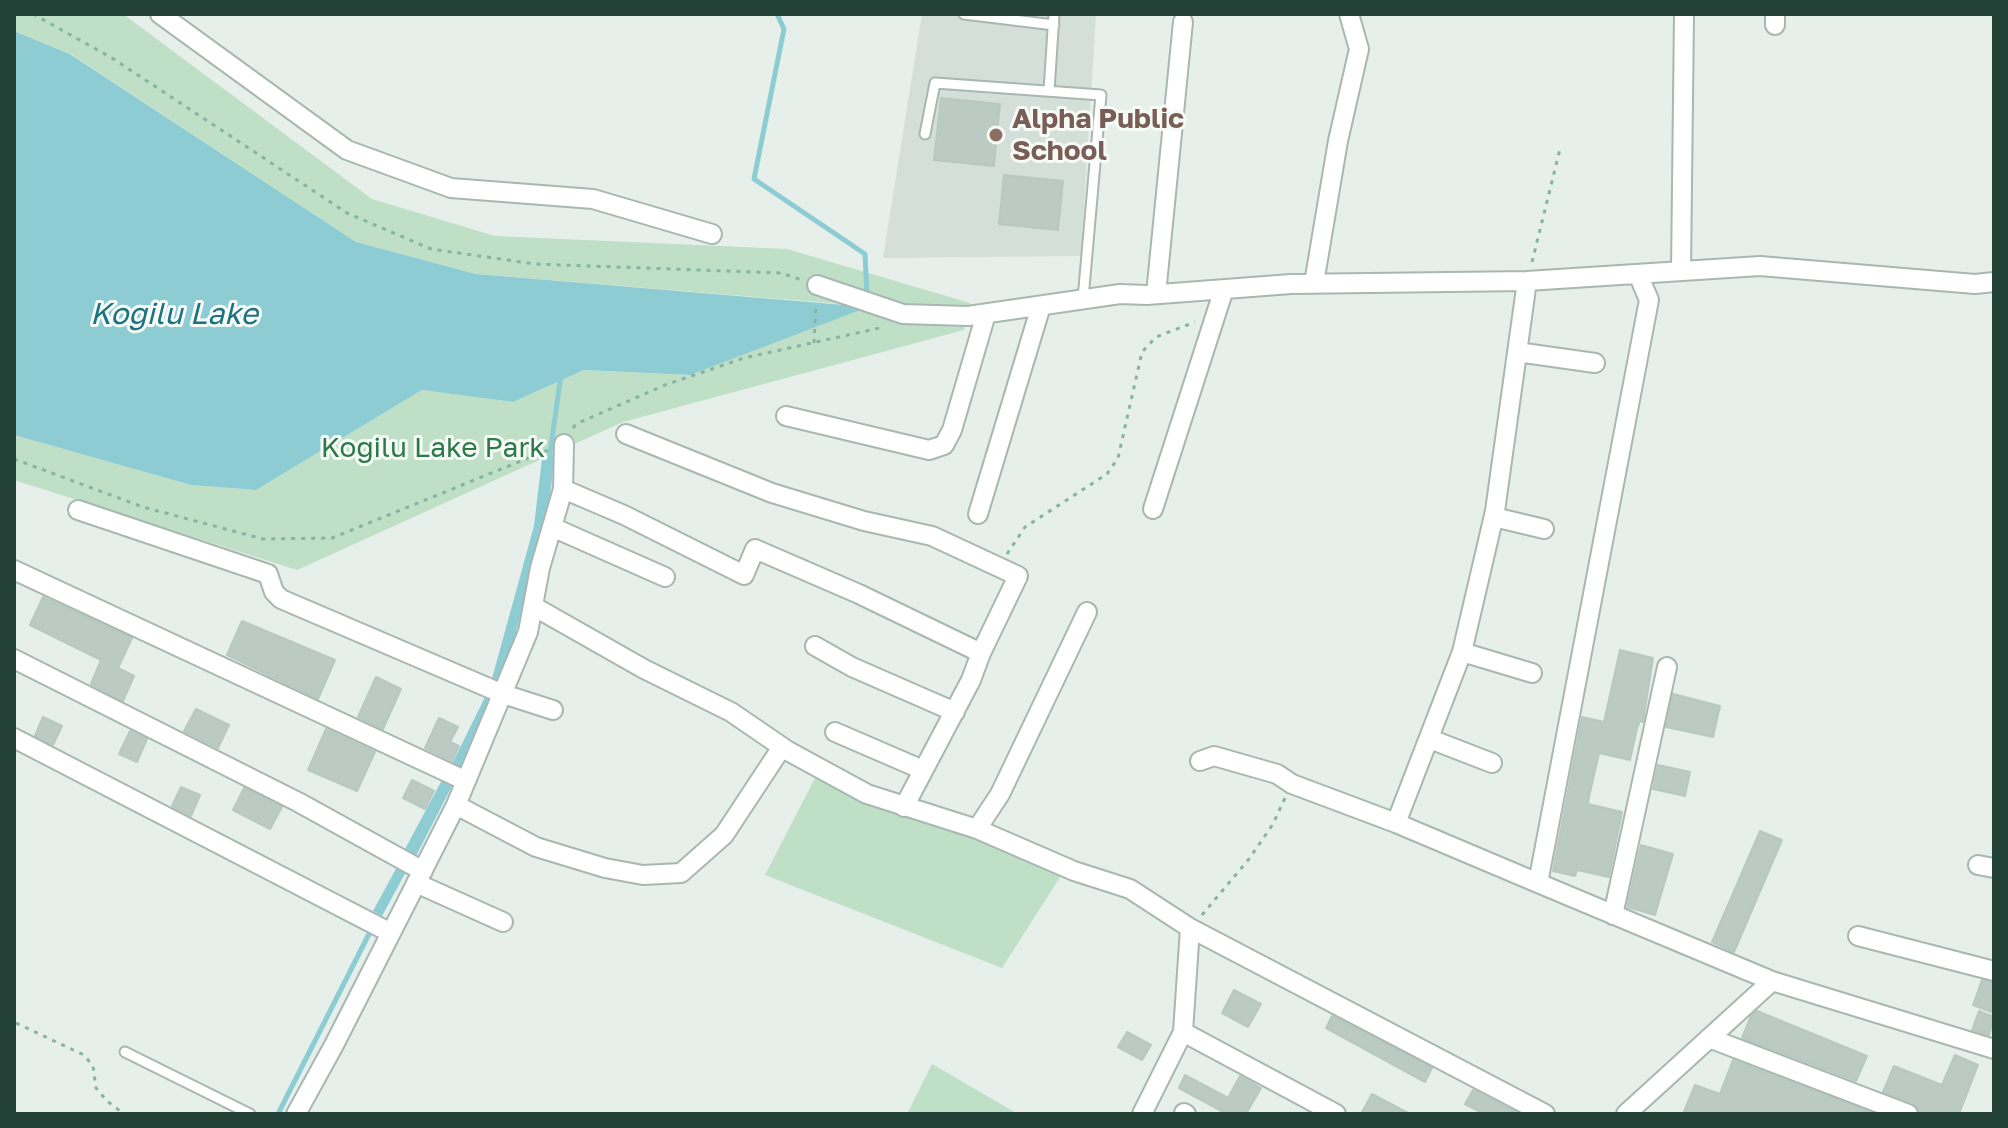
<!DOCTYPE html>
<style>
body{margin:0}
#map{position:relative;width:2008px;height:1128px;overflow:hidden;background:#e6efea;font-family:"Golos Text",sans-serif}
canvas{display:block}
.frame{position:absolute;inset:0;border:16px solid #244138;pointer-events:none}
</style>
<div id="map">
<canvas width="2008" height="1128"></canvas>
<div class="frame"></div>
</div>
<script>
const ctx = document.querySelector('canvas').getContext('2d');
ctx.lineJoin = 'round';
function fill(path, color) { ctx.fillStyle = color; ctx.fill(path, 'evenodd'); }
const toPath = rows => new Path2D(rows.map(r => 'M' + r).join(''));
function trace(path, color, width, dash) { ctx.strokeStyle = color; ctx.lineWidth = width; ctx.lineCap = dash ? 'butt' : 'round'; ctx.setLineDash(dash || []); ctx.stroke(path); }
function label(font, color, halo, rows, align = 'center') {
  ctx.font = font + ' "Golos Text",sans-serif'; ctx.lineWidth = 6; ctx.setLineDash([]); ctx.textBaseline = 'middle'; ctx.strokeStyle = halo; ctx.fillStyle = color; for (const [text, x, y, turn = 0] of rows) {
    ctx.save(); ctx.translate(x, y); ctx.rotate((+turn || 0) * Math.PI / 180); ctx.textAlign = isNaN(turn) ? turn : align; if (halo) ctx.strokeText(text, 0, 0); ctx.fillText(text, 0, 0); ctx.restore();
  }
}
const built = toPath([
 [922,14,1096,14,1081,256,883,258]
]);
const green = toPath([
 [14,14,123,14,372,199,495,236,787,249,970,303,964,330,623,422,297,570,14,480,14,435,191,485,256,490,422,390,513,402,584,370,690,375,865,306,476,274,356,242,71,54,14,31],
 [815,778,1064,871,1002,968,765,875],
 [932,1064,1018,1114,907,1114]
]);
const water = toPath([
 [14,31,70,54,356,242,476,274,868,307,690,375,584,370,513,402,422,390,256,490,191,485,14,435],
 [555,453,549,506,502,686,491,682,534,526,542,459],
 [486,695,495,700,462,771,451,766],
 [442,780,452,786,415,858,404,851],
 [398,865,407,870,382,916,373,911]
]);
const stream = toPath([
 [777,14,784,29,754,179,865,254,867,297],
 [549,460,561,375],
 [278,1114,371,930]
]);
const building = toPath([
 [941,98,1000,104,994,166,934,160,941,98],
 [1004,175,1063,181,1058,230,999,224,1004,175],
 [43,597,132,638,118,668,134,676,123,701,91,684,101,660,30,625,43,597],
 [242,621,335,660,318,699,227,655,242,621],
 [1620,650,1653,658,1643,722,1640,721,1637,728,1630,760,1599,753,1589,797,1588,804,1622,812,1609,877,1577,870,1575,876,1553,871,1582,717,1604,722,1620,650],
 [376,677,401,689,383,729,358,717,376,677],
 [1673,694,1720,706,1713,737,1666,727,1673,694],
 [196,709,229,725,218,748,184,731,196,709],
 [43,717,62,726,53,745,35,736,43,717],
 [439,718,458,727,450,742,459,746,452,761,425,748,439,718],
 [326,729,375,752,357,791,308,770,326,729],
 [130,731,147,739,137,762,119,754,130,731],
 [1658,765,1690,772,1685,796,1653,789,1658,765],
 [412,780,434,791,425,809,403,798,412,780],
 [181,787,200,795,191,816,172,806,181,787],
 [244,788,282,807,270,829,233,810,244,788],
 [1760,831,1782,840,1734,952,1712,942,1760,831],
 [1641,845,1673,854,1655,915,1627,907,1641,845],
 [1982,980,1994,983,1994,1003,1991,1012,1973,1005,1982,980],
 [1234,990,1261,1004,1248,1027,1222,1013,1234,990],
 [1757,1011,1867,1056,1856,1081,1742,1038,1751,1016,1757,1011],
 [1979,1011,1994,1017,1989,1035,1972,1030,1979,1011],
 [1332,1016,1432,1068,1425,1082,1326,1028,1332,1016],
 [1127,1032,1151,1045,1142,1060,1118,1047,1127,1032],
 [1955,1055,1978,1065,1959,1114,1920,1114,1913,1103,1883,1092,1894,1066,1942,1085,1955,1055],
 [1733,1060,1873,1113,1873,1114,1683,1114,1695,1085,1720,1094,1733,1060],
 [1185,1075,1228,1098,1240,1076,1261,1088,1246,1114,1227,1114,1179,1088,1185,1075],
 [1473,1090,1519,1114,1484,1114,1465,1104,1473,1090],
 [1372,1094,1410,1114,1361,1114,1372,1094]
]);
const path = toPath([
 [33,14,112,58,347,213,431,249,535,264,781,273,802,280],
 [1532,262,1560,149],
 [814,343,816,304],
 [573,428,576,424,665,385,744,358,884,327],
 [14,459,143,507,263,539,332,538,548,450],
 [1007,554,1025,527,1107,474,1118,458,1142,352,1156,337,1195,322],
 [1202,915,1249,859,1273,824,1285,798],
 [16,1023,84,1055,93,1066,96,1088,107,1101,124,1114]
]);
const service = toPath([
 [964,14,1054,25],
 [1049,91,1054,14],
 [925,134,935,83,1101,95,1083,299],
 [125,1052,250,1114]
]);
const minor = toPath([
 [160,14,347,150,451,188,593,199,712,234],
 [1775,14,1775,25],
 [1681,271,1684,14],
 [1314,283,1338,141,1359,49,1349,14],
 [817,285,903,314,968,316,1120,294,1147,295,1291,284,1527,281,1760,266,1975,284,1994,282],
 [1156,294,1183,22],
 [1517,352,1595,363],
 [786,416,929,450,944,445,952,430,986,314],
 [626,434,772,493,864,521,932,536,1018,576,981,653,971,680,904,807],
 [563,489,624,515,744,575,755,549,859,594,981,653],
 [1153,509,1224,289],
 [78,510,268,574,274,592,281,599,503,694,553,710],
 [978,514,1041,306],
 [1494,517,1544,529],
 [552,527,665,577],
 [14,570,464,780],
 [533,606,644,669,731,712,788,751,867,794,977,829,1074,871,1130,889,1190,928,1545,1114],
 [815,646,852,667,955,712],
 [1462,652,1532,673],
 [14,659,298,802,423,871],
 [835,732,923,770],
 [14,738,391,933],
 [1430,739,1492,763],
 [1200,761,1214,756,1277,774,1292,784,1396,823,1538,883],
 [456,805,536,847,605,868,643,875,681,873,724,835,782,747],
 [1396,823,1462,652,1495,511,1527,281],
 [977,829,1000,794,1087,612],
 [1978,865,1994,868],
 [416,883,503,922],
 [1613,915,1667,667],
 [1858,936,1994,971],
 [1772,981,1994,1049],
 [1183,1032,1336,1114],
 [1709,1038,1908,1114],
 [1184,1113,1186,1114],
 [296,1114,334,1045,456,805,528,632,540,568,563,489,564,444],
 [1142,1114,1183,1032,1190,928],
 [1626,1114,1772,981,1538,883,1649,300,1638,274]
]);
const markers = [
 [996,135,8,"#8d6e63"]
];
const educationNames = [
 ["Alpha Public",1012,119],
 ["School",1012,151]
];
const parkNames = [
 ["Kogilu Lake Park",433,448]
];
const waterNames = [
 ["Kogilu Lake",174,314]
];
fill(built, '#d4dfd9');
fill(green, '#bfe0c6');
fill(water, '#8eccd4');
trace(stream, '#8eccd4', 5);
fill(building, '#bbcac3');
trace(building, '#b8c9c1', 2);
trace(service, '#a8b7b1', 13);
trace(minor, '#a8b7b1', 22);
trace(path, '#86b3a2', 3, [4, 6]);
trace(service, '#fff', 9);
trace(minor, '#fff', 18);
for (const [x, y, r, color] of markers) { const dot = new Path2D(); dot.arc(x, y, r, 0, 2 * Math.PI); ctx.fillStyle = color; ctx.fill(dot); trace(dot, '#f7fbf8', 3); }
label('bold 28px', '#785e54', '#f7fbf8', educationNames, 'left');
label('28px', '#2d7947', '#f7fbf8', parkNames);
label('italic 30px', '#1c737f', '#f7fbf8', waterNames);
</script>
